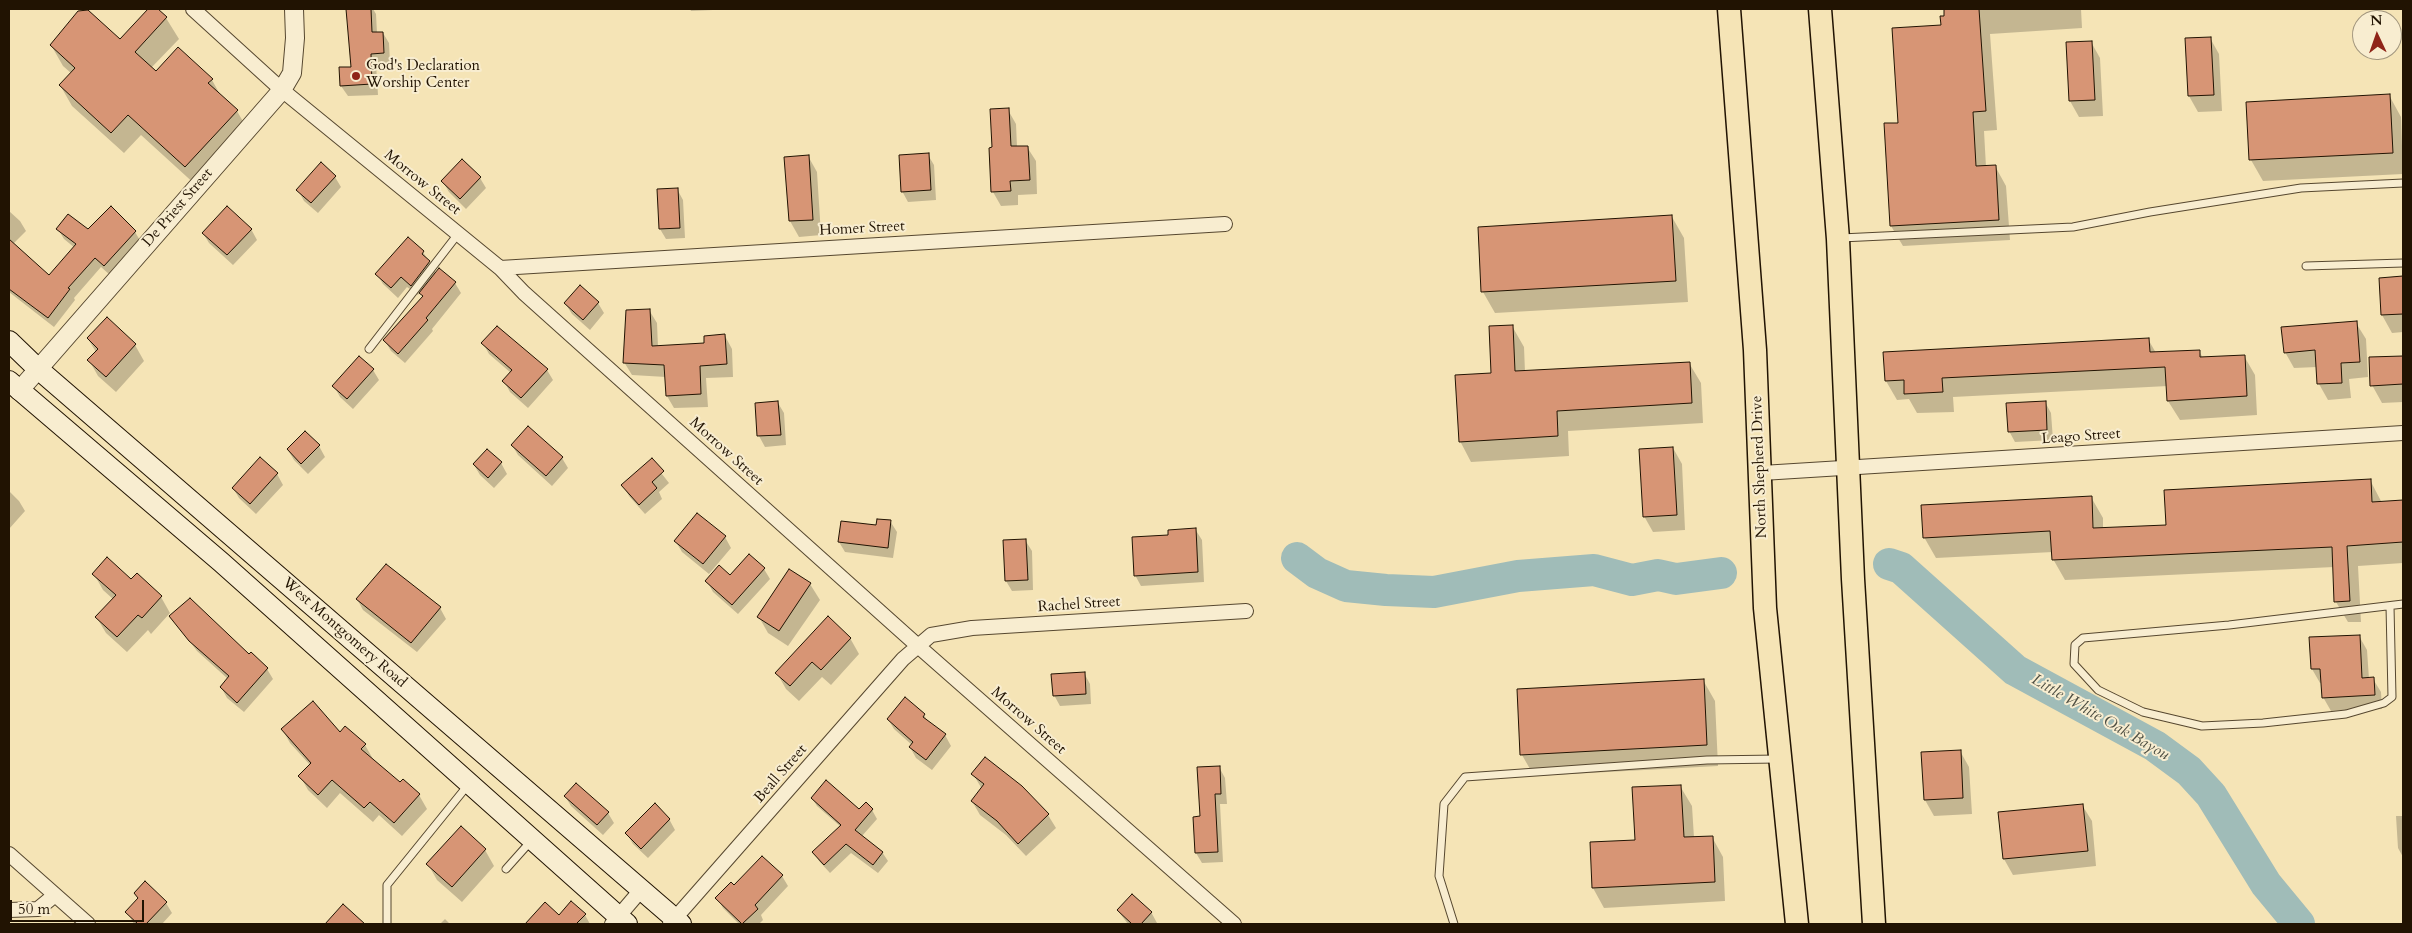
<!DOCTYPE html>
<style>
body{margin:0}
#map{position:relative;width:2412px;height:933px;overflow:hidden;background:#f5e4b6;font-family:Cardo,serif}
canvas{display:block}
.frame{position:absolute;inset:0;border:10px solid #211302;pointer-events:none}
.north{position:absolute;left:2352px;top:10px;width:50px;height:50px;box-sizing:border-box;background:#f8edd0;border:1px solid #a2967e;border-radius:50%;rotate:357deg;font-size:14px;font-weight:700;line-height:20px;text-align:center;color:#211302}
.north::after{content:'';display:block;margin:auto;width:18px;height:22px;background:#8f2418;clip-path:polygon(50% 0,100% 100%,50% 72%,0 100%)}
.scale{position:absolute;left:10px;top:900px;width:134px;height:22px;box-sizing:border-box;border:2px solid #211302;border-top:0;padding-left:6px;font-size:15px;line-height:18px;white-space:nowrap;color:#211302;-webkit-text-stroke:4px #f8edd0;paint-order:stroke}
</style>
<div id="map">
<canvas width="2412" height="933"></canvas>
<div class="frame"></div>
<div class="north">N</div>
<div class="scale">50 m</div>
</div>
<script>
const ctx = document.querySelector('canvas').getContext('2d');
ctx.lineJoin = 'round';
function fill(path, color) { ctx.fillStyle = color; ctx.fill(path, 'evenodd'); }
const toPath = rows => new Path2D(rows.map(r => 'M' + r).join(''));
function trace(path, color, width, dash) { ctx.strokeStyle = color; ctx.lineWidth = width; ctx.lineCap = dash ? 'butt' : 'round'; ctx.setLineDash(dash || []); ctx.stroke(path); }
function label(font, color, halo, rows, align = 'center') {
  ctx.font = font + ' Cardo,serif'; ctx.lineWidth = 4; ctx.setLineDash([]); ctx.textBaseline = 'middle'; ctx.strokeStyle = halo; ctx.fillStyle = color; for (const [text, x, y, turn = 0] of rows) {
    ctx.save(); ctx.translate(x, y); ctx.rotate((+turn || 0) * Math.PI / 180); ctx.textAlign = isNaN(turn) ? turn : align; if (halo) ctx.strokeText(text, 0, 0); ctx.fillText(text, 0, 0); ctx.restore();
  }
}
const shadow = toPath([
 [150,9,156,9,166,18,179,39,151,68,156,72,212,80,222,98,237,111,249,132,198,187,141,135,124,153,72,106,60,85,71,73,63,66,51,45,120,41],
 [347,9,373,9,376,14,377,33,383,33,389,43,390,63,376,64,378,95,348,96,341,86,353,68],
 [690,9,713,9,713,10,691,11],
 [1945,9,2081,9,2082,28,1990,34,1997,130,1984,131,1986,167,1995,166,2006,186,2010,240,1903,246,1891,226,1885,125,1900,124,1942,26,1946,17],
 [2210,38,2219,54,2222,111,2198,112,2189,96,2186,40],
 [2091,42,2100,58,2103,116,2079,117,2070,101,2067,43],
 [2389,95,2401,117,2403,174,2263,181,2251,160,2248,103],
 [1008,110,1016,124,1017,147,1027,147,1036,161,1037,194,1018,195,1018,205,1001,206,993,192,994,149],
 [928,155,934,165,936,200,908,202,902,191],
 [808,156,817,172,821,235,799,237,790,221],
 [321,164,335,177,341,187,318,213,304,201,298,190],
 [480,178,486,188,466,209,449,192,443,182],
 [677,189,683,200,685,238,666,239,660,229],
 [111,208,135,232,141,242,110,275,101,267,74,298,75,300,54,327,9,292,9,211,20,221,26,231,13,244,49,277,75,248,64,239,58,229,88,231],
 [1672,217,1684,238,1688,302,1495,313,1483,292,1479,228],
 [251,229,257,240,233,265,209,243,203,233],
 [423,252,436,273,439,269,455,283,461,293,432,329,433,331,405,363,391,351,385,341,424,297,420,292,418,295,407,287,398,298,383,284,377,274],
 [2403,278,2403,332,2392,333,2382,315,2380,279],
 [580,287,598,303,604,313,590,330,572,314,565,303],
 [649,310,657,323,658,347,705,345,725,336,732,349,733,377,706,378,708,407,674,408,667,396,666,377,632,375,624,362],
 [107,319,135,345,144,361,116,392,98,376,89,360,96,352,88,339],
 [2356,323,2366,339,2368,377,2349,379,2351,398,2328,400,2319,384,2317,367,2294,368,2285,352],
 [1512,326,1524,347,1525,372,1689,363,1701,383,1703,423,1568,431,1569,456,1471,462,1460,441],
 [2148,339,2156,353,2199,351,2203,358,2244,356,2255,375,2257,415,2180,420,2168,401,2168,386,1953,397,1954,412,1917,413,1909,399,1897,400,1886,381],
 [483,343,547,370,553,380,528,408,510,392,504,381,511,373,489,354],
 [2403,357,2403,402,2382,403,2372,385,2370,359],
 [373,370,379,380,353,409,340,397,334,386],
 [2045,402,2051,413,2053,440,2015,442,2009,431],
 [778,403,784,413,786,445,765,447,759,436,756,404],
 [512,445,562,458,568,468,552,486,518,455],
 [319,446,325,457,308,474,294,460,288,450],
 [1673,448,1682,464,1685,530,1653,532,1644,516],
 [260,459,277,474,283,485,256,514,239,498,233,488],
 [651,460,669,483,659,492,662,499,645,514,629,496,623,486],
 [501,463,507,474,494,488,480,475,474,465],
 [2370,480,2382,503,2403,501,2403,563,2358,566,2361,622,2348,622,2336,602,2334,567,2065,580,2053,559,2053,552,1936,558,1924,537,2091,497,2103,518,2103,529,2167,526],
 [9,491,19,501,25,511,9,529],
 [890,521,897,532,893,558,845,552,839,542],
 [1195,529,1202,540,1204,582,1141,586,1135,575,1169,536],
 [725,537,731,548,709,574,682,552,676,542],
 [1025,540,1032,551,1033,590,1012,591,1006,581],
 [764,569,770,579,738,614,713,592,707,581],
 [790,571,810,584,820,600,788,646,768,633,759,617],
 [94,574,131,581,137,575,161,597,170,613,151,634,148,630,127,652,106,633,97,618,113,599,103,590],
 [357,599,440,608,446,619,417,652,363,610],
 [171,616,249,656,251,654,267,669,273,679,244,712,227,698,221,687,228,679,197,651],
 [2359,636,2367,650,2369,679,2373,679,2381,692,2382,709,2331,711,2323,697,2322,683,2320,683,2312,669],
 [850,638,859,654,831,685,822,677,799,701,786,689,777,673],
 [1084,673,1090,684,1091,704,1060,706,1054,695],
 [1703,680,1715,701,1718,766,1534,776,1522,755,1518,690],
 [924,715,928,722,945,735,951,746,932,770,916,758,910,747,912,745,894,729,888,719],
 [282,729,340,734,365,745,373,759,400,784,419,795,427,809,402,836,379,815,373,822,340,793,327,808,308,790,300,776,310,765,290,743],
 [1960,751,1969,767,1972,814,1934,816,1925,800],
 [1219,767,1225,778,1227,804,1220,804,1223,862,1202,863,1196,853],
 [973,774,1022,786,1048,815,1056,828,1026,856,1006,835,980,815,972,801,982,789],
 [1680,786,1692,806,1694,838,1712,837,1723,857,1725,901,1604,908,1593,888,1636,841],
 [565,796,608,813,614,823,603,835,571,806],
 [812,798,859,810,866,803,872,810,877,819,862,836,882,852,888,861,878,873,851,853,830,873,819,861,814,852,841,827,817,806],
 [2082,805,2092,821,2096,866,2013,875,2004,859],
 [2396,816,2403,816,2403,857,2398,848],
 [669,819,675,830,648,858,633,844,627,834],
 [485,850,494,866,462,902,437,880,428,864],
 [782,876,788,886,761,915,763,920,759,924,739,924,723,908,717,898,735,887],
 [166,903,172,913,162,924,134,924,127,912],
 [545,904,559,917,585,915,590,924,527,924],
 [1118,911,1151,912,1157,923,1128,924],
 [445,919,450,924,440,924]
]);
const river = toPath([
 [1297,558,1317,573,1346,586,1386,590,1434,592,1518,576,1594,570,1632,580,1658,575,1676,579,1721,573],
 [1889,564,1901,568,2015,670,2155,746,2189,771,2211,795,2266,884,2299,924]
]);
const building = toPath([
 [148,9,158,9,167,17,135,52,156,71,178,47,213,79,208,83,238,110,185,167,128,115,111,133,59,85,75,68,50,45,78,11,88,10,120,39,148,9],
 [346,9,371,9,372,32,383,32,384,53,371,54,372,84,340,86,339,67,351,67,346,9],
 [1944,9,1979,9,1986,111,1973,112,1976,166,1996,165,1999,220,1890,226,1884,123,1898,123,1892,28,1941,25,1940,16,1944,16,1944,9],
 [2211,37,2214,95,2188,96,2185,38,2211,37],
 [2092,41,2095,100,2069,101,2066,42,2092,41],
 [2390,94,2393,153,2249,160,2246,102,2390,94],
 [1009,108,1011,146,1028,146,1030,180,1010,181,1011,191,991,192,989,148,992,147,990,109,1009,108],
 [929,153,931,190,901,192,899,155,929,153],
 [809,155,813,220,789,221,784,157,809,155],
 [462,159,481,177,460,199,441,181,462,159],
 [321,162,336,176,311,203,296,190,321,162],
 [678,188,680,228,659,229,657,189,678,188],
 [111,206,136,231,104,266,95,258,68,288,70,289,48,318,9,289,9,239,49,275,76,244,56,229,68,214,88,229,111,206],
 [227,206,252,229,227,255,202,233,227,206],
 [1672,215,1676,281,1481,292,1478,227,1672,215],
 [408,237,424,251,422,254,430,261,411,286,401,277,391,288,375,274,408,237],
 [439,268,456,282,426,318,428,320,398,354,383,340,423,296,419,293,439,268],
 [2403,276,2403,314,2381,315,2379,278,2403,276],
 [580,285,599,302,583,320,564,303,580,285],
 [650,309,652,346,704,343,704,336,725,334,727,364,700,366,701,394,666,396,664,365,623,363,626,310,650,309],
 [107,317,136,344,106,377,87,360,98,349,87,338,107,317],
 [2357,321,2360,362,2341,363,2342,383,2317,384,2315,350,2284,353,2281,327,2357,321],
 [1513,325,1515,371,1690,362,1692,403,1557,411,1558,436,1459,442,1455,375,1491,373,1489,326,1513,325],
 [497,326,548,369,521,398,502,381,512,370,481,343,497,326],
 [2149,338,2150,352,2200,350,2200,357,2245,355,2247,396,2167,401,2165,367,1942,378,1943,392,1904,394,1904,380,1885,381,1883,352,2149,338],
 [359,356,374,369,347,399,332,386,359,356],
 [2403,356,2403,384,2370,386,2369,357,2403,356],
 [778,401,781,435,757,436,755,403,778,401],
 [2046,401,2047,430,2008,432,2006,403,2046,401],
 [528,426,563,457,546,476,511,445,528,426],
 [305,431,320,445,301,464,287,449,305,431],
 [1673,447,1677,515,1643,517,1639,449,1673,447],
 [487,449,502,462,488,478,473,464,487,449],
 [260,457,278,473,250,504,232,488,260,457],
 [652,458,664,471,652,482,657,488,639,505,621,485,652,458],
 [2371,479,2372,502,2403,500,2403,542,2347,546,2350,601,2334,602,2332,547,2052,560,2050,531,1923,538,1921,505,2092,496,2093,528,2166,525,2164,490,2371,479],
 [697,513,726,536,703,564,674,541,697,513],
 [877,519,891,520,888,548,838,542,841,521,876,525,877,519],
 [1196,528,1198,572,1134,576,1132,537,1168,535,1168,530,1196,528],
 [1026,539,1028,580,1005,581,1003,540,1026,539],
 [749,554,765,568,732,605,705,581,719,565,730,575,749,554],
 [107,557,131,579,137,573,162,596,142,618,138,615,117,637,95,617,116,595,92,574,107,557],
 [386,564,441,607,411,643,356,599,386,564],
 [789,569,811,583,779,631,757,617,789,569],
 [190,598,249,654,251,652,268,668,237,703,220,687,229,676,189,641,169,616,190,598],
 [828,616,851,638,821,670,812,662,790,686,775,673,828,616],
 [2360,635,2362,678,2374,677,2375,695,2322,698,2320,669,2311,669,2309,637,2360,635],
 [1085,672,1086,694,1053,696,1051,674,1085,672],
 [1704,679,1707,745,1520,755,1517,689,1704,679],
 [905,697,925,714,923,717,946,734,926,760,909,747,913,742,887,719,905,697],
 [313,701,340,732,345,726,366,744,361,749,400,782,403,779,420,794,394,823,370,802,364,808,332,780,318,795,298,776,311,763,281,729,313,701],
 [1961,750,1963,798,1924,800,1921,752,1961,750],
 [985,757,1022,786,1049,814,1018,844,997,821,971,801,984,784,971,774,985,757],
 [1220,766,1221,794,1215,794,1218,852,1195,853,1193,817,1200,816,1197,767,1220,766],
 [826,780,859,809,866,802,873,809,855,830,883,852,873,865,846,844,824,865,812,852,841,825,811,798,826,780],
 [576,783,609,812,597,825,564,796,576,783],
 [1681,785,1684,837,1713,836,1715,882,1592,888,1590,842,1635,840,1632,787,1681,785],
 [655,803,670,819,641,849,625,833,655,803],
 [2083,804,2088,851,2003,859,1998,812,2083,804],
 [461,826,486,849,452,887,426,864,461,826],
 [762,856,783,875,755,905,758,909,742,924,715,898,731,882,734,885,762,856],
 [145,881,167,902,146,924,138,924,125,912,138,898,134,893,145,881],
 [1132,894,1152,912,1141,924,1132,924,1117,910,1132,894],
 [571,901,586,914,576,924,525,924,545,902,559,915,571,901],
 [343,904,365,924,325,924,343,904]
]);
const service = toPath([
 [1841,238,2073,227,2150,212,2301,188,2403,183],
 [2306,266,2403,263],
 [369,349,458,234],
 [2390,606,2392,697,2384,703,2346,714,2263,723,2202,726,2143,712,2098,690,2074,664,2075,645,2083,638,2229,625,2403,604],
 [506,869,531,841],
 [387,924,387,885,468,785],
 [1454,924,1439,876,1444,804,1465,777,1707,760,1778,759]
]);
const minor = toPath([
 [193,9,282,90,500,268,524,293,918,646,1234,924],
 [500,268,1225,224],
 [1762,473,2403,433],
 [9,854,88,924],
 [9,910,38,909,55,895],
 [612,924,641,890],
 [670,924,903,659,931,635,972,628,1246,611]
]);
const tertiary = toPath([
 [19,391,282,90,292,73,295,38,294,9]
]);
const secondary = toPath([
 [9,341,37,368,681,924],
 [9,381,221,562,627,924]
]);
const primary = toPath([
 [1729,9,1755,350,1765,608,1797,924],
 [1820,9,1838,239,1853,579,1874,924]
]);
const markers = [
 [356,76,5,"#8f2418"]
];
const poiNames = [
 ["God's Declaration",366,67],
 ["Worship Center",366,84]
];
const streetNames = [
 ["Morrow Street",422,183,39],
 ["De Priest Street",178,208,-49],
 ["Homer Street",862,229,-3],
 ["Leago Street",2081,437,-4],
 ["Morrow Street",726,452,42],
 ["North Shepherd Drive",1760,467,-92],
 ["Rachel Street",1079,605,-4],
 ["West Montgomery Road",344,633,41],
 ["Morrow Street",1028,721,41],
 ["Beall Street",781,774,-49]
];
const waterNames = [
 ["Little White Oak Bayou",2100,718,30]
];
fill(shadow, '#0003');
trace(river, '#a0bcb8', 32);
fill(building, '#d79575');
trace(building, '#211302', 1);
trace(service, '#56472f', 9);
trace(minor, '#56472f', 16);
trace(tertiary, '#56472f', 20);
trace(secondary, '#211302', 22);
trace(primary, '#211302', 25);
trace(service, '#f8edd0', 7);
trace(minor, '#f8edd0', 14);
trace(tertiary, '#f8edd0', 18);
trace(secondary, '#f8edd0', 20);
trace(primary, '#f5e4b6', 22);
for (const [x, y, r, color] of markers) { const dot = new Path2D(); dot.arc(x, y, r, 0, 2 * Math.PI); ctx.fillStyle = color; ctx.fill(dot); trace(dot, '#f8edd0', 2); }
label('15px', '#211302', '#f8edd0', poiNames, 'left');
label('15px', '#211302', '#f8edd0', streetNames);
label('italic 16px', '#4d4e42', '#f8edd0', waterNames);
</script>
